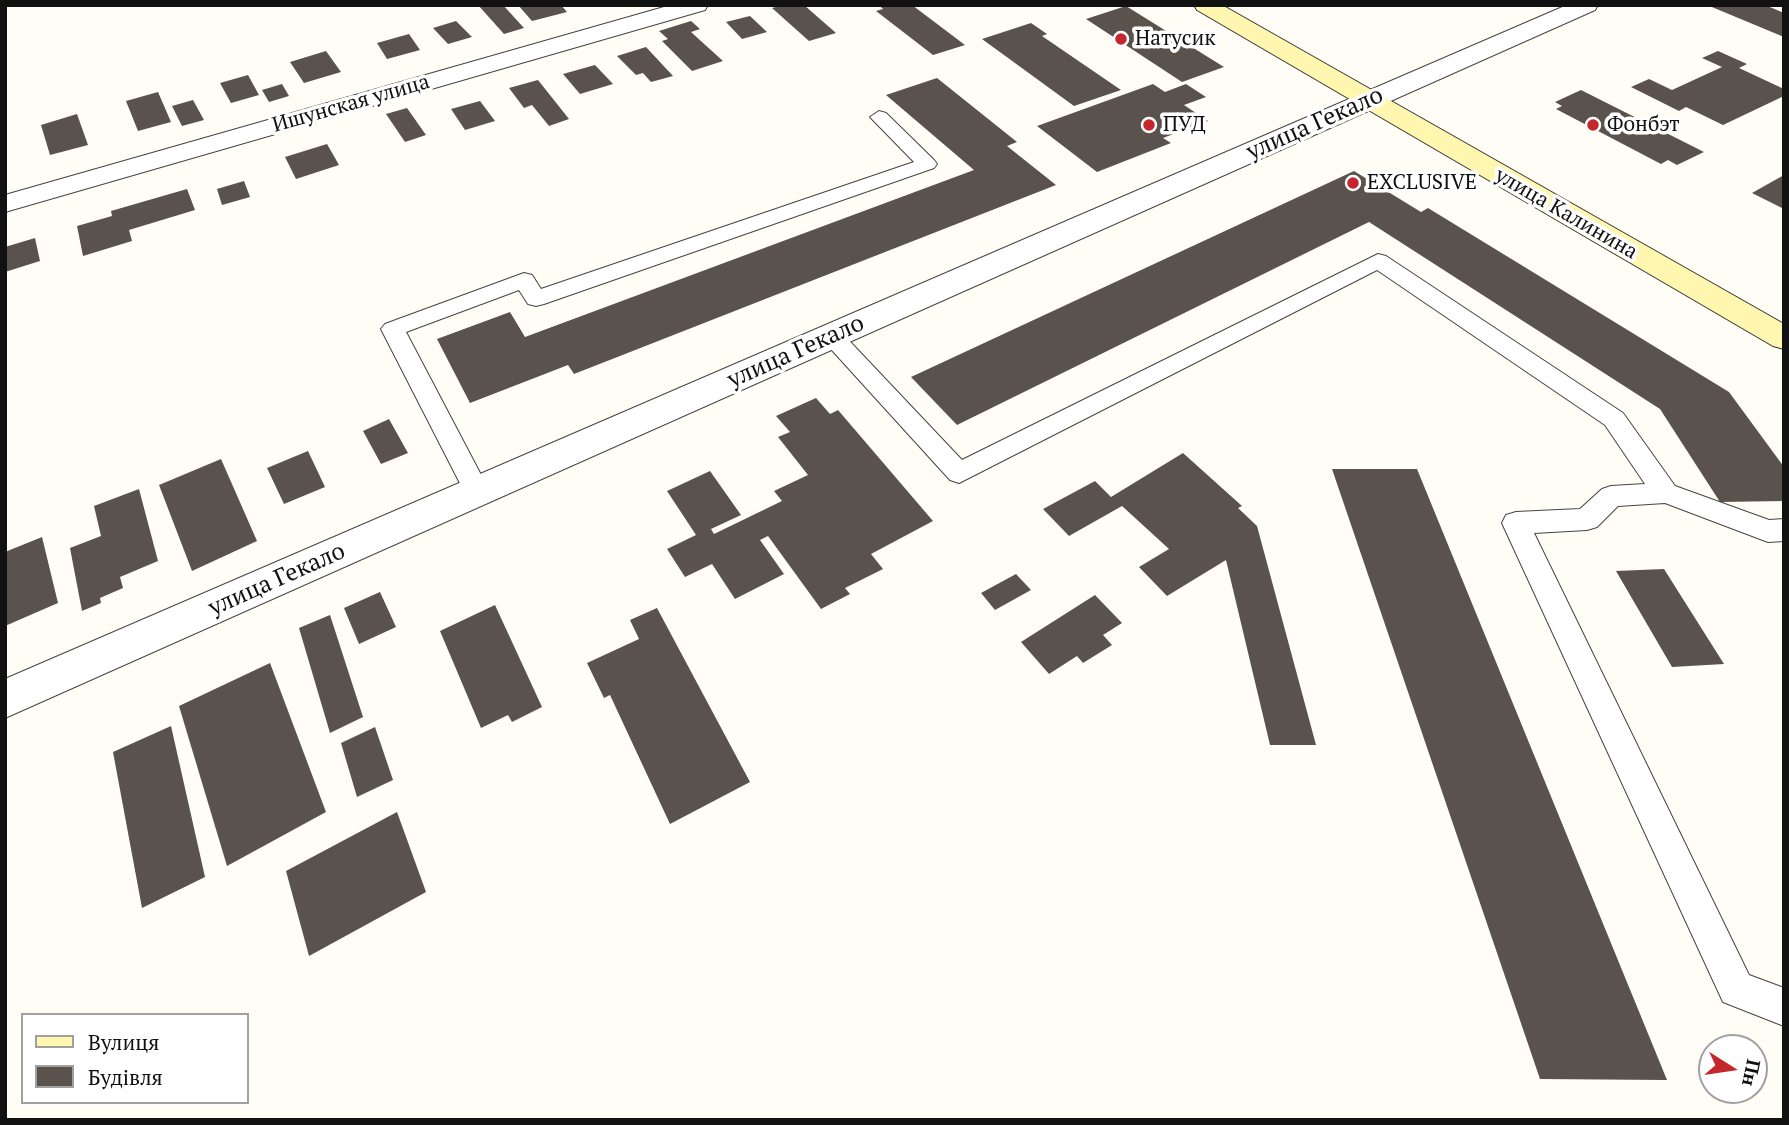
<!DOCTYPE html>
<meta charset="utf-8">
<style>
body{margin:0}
#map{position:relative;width:1789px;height:1125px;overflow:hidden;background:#fffdf5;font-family:"PT Serif",serif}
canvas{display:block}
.frame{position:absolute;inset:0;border:7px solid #111;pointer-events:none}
.legend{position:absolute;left:21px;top:1013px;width:228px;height:91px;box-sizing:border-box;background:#fff;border:2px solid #a0a0a0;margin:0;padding:9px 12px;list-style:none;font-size:21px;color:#111}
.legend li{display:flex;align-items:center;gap:14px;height:35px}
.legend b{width:35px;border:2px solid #a0a0a0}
.north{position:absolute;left:1698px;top:1034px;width:70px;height:70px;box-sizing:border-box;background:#fff;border:2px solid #a0a0a0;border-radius:50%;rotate:102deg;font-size:19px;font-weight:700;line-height:28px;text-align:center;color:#111}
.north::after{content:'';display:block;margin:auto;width:24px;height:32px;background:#c4262e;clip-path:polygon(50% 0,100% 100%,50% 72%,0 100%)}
</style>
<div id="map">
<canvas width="1789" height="1125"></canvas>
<div class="frame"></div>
<ul class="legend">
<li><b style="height:9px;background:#fff6b0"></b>Вулиця</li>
<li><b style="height:19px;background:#5a524d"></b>Будівля</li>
</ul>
<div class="north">Пн</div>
</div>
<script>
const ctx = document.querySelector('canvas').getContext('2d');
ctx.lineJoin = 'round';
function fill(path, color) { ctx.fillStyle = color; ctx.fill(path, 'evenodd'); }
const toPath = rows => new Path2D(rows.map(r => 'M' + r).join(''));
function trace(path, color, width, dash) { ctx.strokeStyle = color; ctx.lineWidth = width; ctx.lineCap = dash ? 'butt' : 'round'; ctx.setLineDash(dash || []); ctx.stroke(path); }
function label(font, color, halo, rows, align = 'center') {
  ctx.font = font + ' "PT Serif",serif'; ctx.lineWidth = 7; ctx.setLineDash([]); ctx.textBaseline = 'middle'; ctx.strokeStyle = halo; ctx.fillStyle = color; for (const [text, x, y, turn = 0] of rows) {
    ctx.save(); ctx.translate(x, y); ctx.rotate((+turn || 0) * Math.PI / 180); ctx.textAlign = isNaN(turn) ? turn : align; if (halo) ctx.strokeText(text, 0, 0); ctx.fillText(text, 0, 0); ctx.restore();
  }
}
const building = toPath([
 [478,5,503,5,524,28,504,34],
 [518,5,561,5,567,12,532,21],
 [783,5,804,5,836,33,809,41,772,8],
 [879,5,912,5,965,45,933,55,876,11,883,9],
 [1707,5,1765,5,1784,13,1784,37],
 [1126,6,1224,67,1182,82,1086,19],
 [750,16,767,32,742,39,726,22],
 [456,21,472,37,448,44,433,28],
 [691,21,700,29,691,32,723,61,692,71,662,41,668,39,659,31],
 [1031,23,1047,34,1042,36,1121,90,1074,106,982,39],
 [409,34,420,50,387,59,377,43],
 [646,47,673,76,651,82,643,73,636,75,617,56],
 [326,51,341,72,304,83,290,62],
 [1718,51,1747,64,1739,68,1784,89,1784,96,1723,125,1686,107,1679,111,1631,87,1649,79,1672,90,1722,67,1702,58],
 [595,65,613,84,580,94,563,74],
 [248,75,259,95,231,103,220,83],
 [937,78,1017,142,1007,146,1056,185,574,374,568,365,470,403,437,339,510,312,525,337,974,170,886,95],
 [538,80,569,119,549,126,532,105,524,108,509,88],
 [282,84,289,96,269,102,262,90],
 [1153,84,1165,92,1186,84,1206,97,1184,105,1208,121,1163,138,1171,143,1097,172,1037,126],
 [1581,90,1704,152,1677,165,1668,160,1661,164,1556,109,1562,106,1555,102],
 [158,92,171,122,138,131,126,101],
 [193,100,204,120,182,126,172,106],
 [480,101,495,121,465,130,451,109],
 [407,108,426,135,405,142,386,114],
 [77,114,88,145,50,155,41,125],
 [327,144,339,165,296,179,285,157],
 [1354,171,1421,212,1428,208,1729,392,1784,467,1784,501,1720,502,1660,409,1369,222,957,425,911,377],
 [1784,175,1784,209,1752,193],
 [244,181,250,197,222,205,217,189],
 [187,189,195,210,129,230,132,241,83,256,77,226,112,216,111,211],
 [35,238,40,261,5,272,5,247],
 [816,398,830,414,838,410,933,521,871,554,883,569,845,588,850,594,821,609,768,536,760,540,784,574,735,599,712,564,685,577,667,549,696,535,667,491,710,471,741,515,711,529,714,534,782,501,774,491,808,475,778,437,790,432,776,416],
 [389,419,408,453,381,464,363,431],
 [308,451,325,487,284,504,267,468],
 [1183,453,1242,506,1238,508,1257,526,1316,745,1270,745,1226,560,1167,596,1139,567,1169,549,1122,506,1069,536,1043,509,1095,481,1111,497],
 [221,459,257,541,192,571,159,485],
 [1332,469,1417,469,1667,1080,1540,1079],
 [139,489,158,561,120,577,123,588,100,598,101,603,82,611,70,548,101,536,94,506],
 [42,537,58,603,5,626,5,552],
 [1664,569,1724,664,1672,667,1616,571],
 [1016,574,1031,590,995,610,981,593],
 [380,592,396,627,359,644,344,608],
 [1095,595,1122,623,1103,635,1112,645,1083,663,1077,656,1049,674,1021,642],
 [495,605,542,707,512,722,508,715,481,728,440,631],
 [657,608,750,782,670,824,610,695,604,698,587,663,639,639,630,620],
 [330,615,363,717,330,733,299,628],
 [270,663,326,812,227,866,179,706],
 [171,726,205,877,142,908,113,752],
 [375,727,393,780,357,797,341,743],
 [397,812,426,892,309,956,286,871]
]);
const service = toPath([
 [879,111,886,113,934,160,937,164,934,168,544,304,536,306,528,304,519,290,406,332,490,492,486,499,477,502,468,499,381,329,385,324,524,273,532,275,541,289,914,162,870,117,879,111],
 [1378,254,1386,256,1623,413,1675,486,1769,520,1784,519,1784,541,1768,542,1665,503,1618,506,1597,527,1587,530,1534,533,1749,975,1784,988,1784,1026,1723,1002,1502,523,1506,515,1516,512,1580,509,1602,489,1611,486,1645,484,1605,425,1377,270,959,483,950,480,819,336,823,330,831,328,839,330,962,460,1378,254]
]);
const minor = toPath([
 [671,5,708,5,705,10,5,212,5,195,671,5],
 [1567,5,1598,5,1595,10,5,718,5,679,1567,5]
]);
const secondary = toPath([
 [1194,5,1222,5,1784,324,1784,349,1773,346,1197,10,1194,5]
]);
const markers = [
 [1121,39,7,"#c4262e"],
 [1149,125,7,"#c4262e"],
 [1593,125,7,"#c4262e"],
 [1353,183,7,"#c4262e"]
];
const farPoinames = [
 ["Натусик",1135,39],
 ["ПУД",1163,125],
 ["Фонбэт",1607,125],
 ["EXCLUSIVE",1367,183]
];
const farStreetnames = [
 ["Ишунская улица",351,104,-16],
 ["улица Калинина",1566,214,30]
];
const streetNames = [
 ["улица Гекало",1315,124,-24],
 ["улица Гекало",796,352,-24],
 ["улица Гекало",277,580,-24]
];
fill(building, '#5a524d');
trace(service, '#444', 2);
trace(minor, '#444', 2);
trace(secondary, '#333', 2);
fill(service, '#fff');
fill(minor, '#fff');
fill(secondary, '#fff6b0');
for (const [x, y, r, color] of markers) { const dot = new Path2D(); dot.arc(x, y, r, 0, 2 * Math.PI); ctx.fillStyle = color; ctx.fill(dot); trace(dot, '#fff', 2.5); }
label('21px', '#111', '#fff', farPoinames, 'left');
label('21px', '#111', '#fff', farStreetnames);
label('24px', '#111', '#fff', streetNames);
</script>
